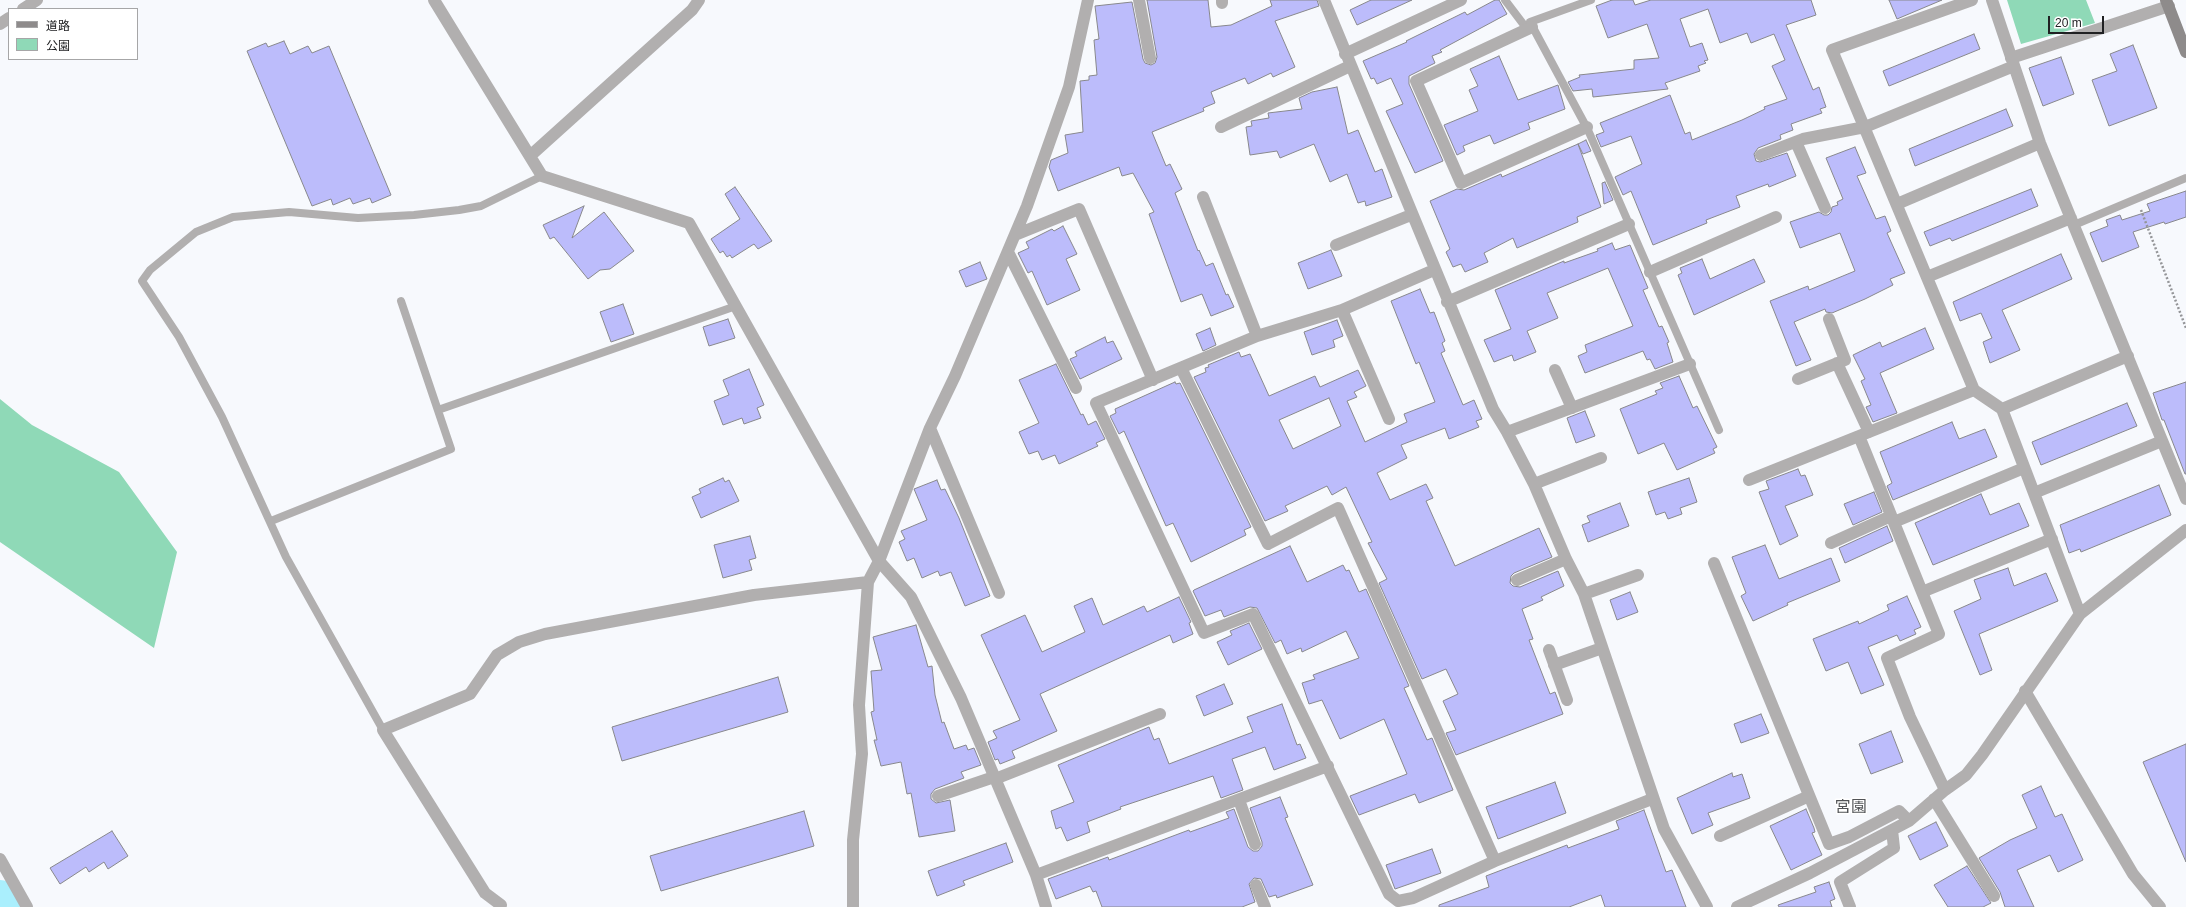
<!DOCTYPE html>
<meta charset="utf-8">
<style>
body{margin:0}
#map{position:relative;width:2186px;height:907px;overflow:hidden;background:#f7f9fd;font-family:Helvetica,"Noto Sans JP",sans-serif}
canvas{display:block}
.legend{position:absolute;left:8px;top:8px;width:130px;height:52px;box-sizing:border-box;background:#fff;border:1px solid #a6a6a7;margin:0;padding:5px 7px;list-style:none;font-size:12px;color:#202123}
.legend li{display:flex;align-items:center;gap:8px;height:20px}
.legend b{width:20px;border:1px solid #a6a6a7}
.scale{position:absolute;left:2048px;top:16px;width:56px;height:18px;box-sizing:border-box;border:2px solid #202123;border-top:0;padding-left:5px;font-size:12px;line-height:14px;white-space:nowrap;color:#202123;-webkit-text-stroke:3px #fff;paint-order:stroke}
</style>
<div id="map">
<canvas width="2186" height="907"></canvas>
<ul class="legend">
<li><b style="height:5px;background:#8e8b8b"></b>道路</li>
<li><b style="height:11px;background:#8fd9b7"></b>公園</li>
</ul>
<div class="scale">20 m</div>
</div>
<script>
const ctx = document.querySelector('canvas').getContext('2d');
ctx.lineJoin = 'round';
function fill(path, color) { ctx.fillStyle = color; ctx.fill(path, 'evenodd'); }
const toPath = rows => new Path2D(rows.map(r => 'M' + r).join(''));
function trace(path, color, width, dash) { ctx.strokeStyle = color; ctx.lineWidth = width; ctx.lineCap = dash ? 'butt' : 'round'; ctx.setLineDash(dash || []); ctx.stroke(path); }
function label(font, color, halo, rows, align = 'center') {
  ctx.font = font + ' Helvetica,"Noto Sans JP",sans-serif'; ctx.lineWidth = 3; ctx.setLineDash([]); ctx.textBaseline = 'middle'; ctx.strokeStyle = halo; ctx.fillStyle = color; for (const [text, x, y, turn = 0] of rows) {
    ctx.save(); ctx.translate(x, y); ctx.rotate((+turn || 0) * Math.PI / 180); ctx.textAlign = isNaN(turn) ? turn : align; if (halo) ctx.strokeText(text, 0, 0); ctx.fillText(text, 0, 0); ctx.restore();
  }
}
const green = toPath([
 [2007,0,2086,0,2095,23,2021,44],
 [0,399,32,425,119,472,177,552,154,648,0,542]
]);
const river = toPath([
 [0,897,6,907]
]);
const building = toPath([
 [1147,0,1208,0,1211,27,1231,25,1272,6,1270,0,1317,0,1319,6,1275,21,1295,67,1273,77,1271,73,1248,84,1245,78,1211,92,1215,103,1203,108,1204,111,1152,132,1166,166,1170,164,1182,189,1175,193,1198,251,1199,250,1206,266,1213,263,1226,295,1228,294,1234,307,1211,316,1202,294,1181,302,1149,214,1154,212,1133,173,1122,176,1119,167,1058,191,1049,167,1051,160,1068,153,1065,135,1083,132,1080,81,1089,80,1089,76,1097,75,1094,40,1099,39,1095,6,1132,2,1143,59,1145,63,1151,65,1155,63,1157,57,1147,0],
 [1371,0,1412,0,1357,25,1350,10,1371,0],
 [1495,0,1499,0,1507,14,1440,50,1442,52,1432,56,1435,63,1409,76,1409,84,1443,161,1415,173,1386,111,1403,104,1391,78,1377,84,1374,78,1371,79,1363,61,1407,42,1406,41,1465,12,1467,15,1495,0],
 [1612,0,1633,0,1635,5,1651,0,1811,0,1816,15,1786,25,1813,90,1819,87,1826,107,1820,109,1822,113,1791,124,1793,130,1780,135,1781,139,1758,148,1754,154,1756,161,1760,162,1787,153,1796,176,1769,187,1768,184,1736,196,1740,207,1706,220,1707,223,1653,245,1631,191,1623,195,1615,177,1642,164,1631,136,1601,147,1596,135,1604,132,1600,123,1670,95,1685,134,1690,132,1692,140,1742,120,1765,109,1764,107,1787,99,1772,66,1785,60,1774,34,1751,43,1747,33,1720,43,1708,9,1680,19,1690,47,1702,43,1708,60,1704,61,1706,63,1698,66,1700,71,1665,83,1668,89,1593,97,1592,89,1573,91,1568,82,1580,77,1579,75,1634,69,1634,60,1659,58,1647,24,1608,38,1596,6,1612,0],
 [1889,0,1942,0,1897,19,1889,0],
 [1974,34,1980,49,1889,86,1883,71,1974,34],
 [284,41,290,54,308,46,312,53,329,46,391,195,372,203,370,198,353,204,350,198,333,205,331,199,312,206,247,51,266,43,268,47,284,41],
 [2133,45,2157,108,2109,126,2092,80,2117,71,2110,54,2133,45],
 [1499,56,1518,100,1558,85,1565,109,1528,123,1530,129,1494,144,1490,135,1463,146,1465,151,1457,155,1444,125,1478,111,1469,90,1478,86,1470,69,1499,56],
 [2061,57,2074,94,2043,106,2029,68,2061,57],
 [1337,87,1348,134,1358,130,1375,172,1382,169,1392,197,1366,206,1365,201,1358,203,1347,174,1330,182,1314,144,1280,158,1277,151,1250,155,1246,127,1252,126,1251,121,1269,118,1268,113,1302,109,1299,98,1312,92,1337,87],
 [2006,109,2013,126,1915,166,1909,149,2006,109],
 [1586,140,1591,151,1583,154,1578,144,1586,140],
 [1578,144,1601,207,1577,217,1578,222,1517,248,1513,238,1484,253,1488,262,1465,272,1461,264,1453,267,1446,252,1450,249,1430,201,1457,189,1464,190,1501,174,1502,177,1578,144],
 [1855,147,1866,173,1857,176,1876,219,1885,216,1891,231,1887,233,1905,273,1890,279,1893,285,1865,299,1832,313,1826,312,1825,309,1794,322,1811,360,1796,366,1770,301,1808,286,1809,290,1855,271,1840,233,1800,248,1790,222,1819,212,1824,215,1828,215,1831,212,1832,207,1838,205,1837,202,1843,199,1826,158,1855,147],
 [1605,182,1613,200,1604,204,1602,183,1605,182],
 [735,187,772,241,758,249,754,244,732,258,730,255,727,257,723,251,720,253,711,239,740,219,725,194,735,187],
 [2031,189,2038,206,1952,241,1950,238,1930,246,1924,232,2031,189],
 [2186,191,2186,217,2165,224,2164,222,2133,232,2139,247,2102,262,2090,233,2108,226,2106,220,2120,215,2122,220,2150,211,2147,204,2186,191],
 [584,206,572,238,604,212,634,251,610,269,600,270,588,279,554,237,550,239,543,225,584,206],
 [1063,226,1077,254,1066,259,1080,290,1047,305,1032,271,1028,273,1018,253,1029,248,1026,242,1052,229,1054,231,1063,226],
 [1612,243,1615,250,1630,245,1648,288,1643,290,1659,327,1662,326,1669,342,1667,343,1673,362,1655,369,1650,359,1647,360,1643,351,1585,373,1578,356,1587,352,1585,345,1633,326,1608,268,1547,293,1558,318,1527,331,1536,352,1514,361,1512,355,1494,362,1484,340,1511,329,1495,290,1564,261,1564,263,1598,251,1597,249,1612,243],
 [1331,250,1342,276,1308,289,1298,263,1331,250],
 [2061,254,2072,279,2002,310,2020,350,1990,363,1983,342,1992,338,1981,313,1960,321,1953,302,2061,254],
 [1702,259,1710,279,1754,259,1765,282,1694,315,1678,275,1682,273,1680,268,1702,259],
 [980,262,987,279,966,287,959,271,980,262],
 [1420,289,1430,313,1434,312,1445,341,1442,343,1445,351,1441,353,1463,405,1474,400,1482,419,1476,421,1479,427,1449,439,1445,428,1401,445,1407,458,1377,473,1390,500,1426,484,1433,498,1426,501,1455,566,1539,528,1552,557,1514,573,1511,576,1510,583,1513,586,1520,587,1558,571,1564,586,1541,597,1543,600,1522,609,1533,639,1529,640,1550,694,1555,692,1563,714,1456,755,1446,733,1456,730,1443,701,1458,694,1446,669,1422,679,1379,583,1387,579,1368,543,1372,542,1346,487,1332,495,1327,486,1285,506,1288,511,1265,521,1194,377,1206,372,1205,368,1209,367,1208,365,1239,352,1241,357,1250,354,1269,396,1315,376,1320,387,1358,370,1366,386,1354,392,1357,397,1347,401,1365,442,1407,422,1404,414,1435,402,1419,362,1416,364,1391,301,1420,289],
 [1329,398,1341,426,1293,449,1279,420,1329,398],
 [623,304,634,334,611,342,600,312,623,304],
 [728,319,735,338,709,346,703,327,728,319],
 [1337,320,1343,336,1333,340,1335,347,1312,355,1304,332,1337,320],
 [1210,328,1216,345,1203,351,1196,334,1210,328],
 [1925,328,1934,349,1880,373,1897,413,1873,422,1866,407,1871,405,1861,381,1865,379,1853,355,1880,342,1882,347,1925,328],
 [1105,337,1107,343,1113,341,1122,359,1080,379,1070,359,1077,356,1075,352,1105,337],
 [1056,364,1081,415,1083,414,1088,425,1096,421,1105,439,1096,443,1098,446,1059,464,1055,455,1042,460,1038,451,1029,454,1019,432,1039,423,1019,380,1056,364],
 [749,369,764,405,757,408,761,418,744,424,742,418,723,425,714,401,729,395,723,380,749,369],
 [1679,376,1693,408,1697,406,1717,447,1713,449,1715,453,1677,470,1664,443,1638,454,1620,409,1657,394,1655,391,1663,388,1660,383,1679,376],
 [1175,382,1176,384,1180,383,1251,527,1244,530,1246,535,1191,562,1173,523,1166,526,1124,431,1119,434,1110,416,1116,413,1115,409,1175,382],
 [2186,382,2186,474,2185,474,2164,420,2162,420,2153,393,2186,382],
 [2127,403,2137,426,2041,465,2032,442,2127,403],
 [1585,411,1595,436,1576,443,1567,418,1585,411],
 [1952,422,1959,439,1985,429,1997,457,1893,500,1887,486,1892,483,1880,452,1952,422],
 [1798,469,1801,476,1805,475,1813,495,1785,506,1798,536,1780,545,1759,492,1769,489,1766,481,1798,469],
 [723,478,725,482,729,480,739,501,701,518,692,497,701,493,699,489,723,478],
 [1689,478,1697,502,1680,508,1682,514,1668,519,1665,512,1656,515,1648,492,1689,478],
 [937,480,941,490,945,489,959,518,990,596,965,606,951,572,940,576,938,571,922,578,914,558,907,561,899,542,905,539,901,531,927,520,914,489,937,480],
 [2159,485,2171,515,2081,552,2080,549,2069,553,2060,525,2159,485],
 [1874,492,1882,512,1853,525,1844,504,1874,492],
 [1981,494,1990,515,2019,503,2029,526,1933,565,1915,523,1981,494],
 [1620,503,1629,526,1588,542,1582,525,1590,522,1587,516,1620,503],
 [1887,526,1893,541,1845,563,1839,548,1887,526],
 [750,536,756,558,749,560,752,570,723,578,714,545,750,536],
 [1765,545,1779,579,1831,558,1840,581,1787,603,1788,605,1753,621,1741,596,1746,593,1732,557,1765,545],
 [1290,546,1307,582,1343,565,1346,571,1349,570,1359,592,1366,589,1409,686,1404,688,1427,740,1432,738,1453,790,1419,803,1415,794,1359,815,1350,796,1407,774,1384,719,1340,739,1322,700,1309,704,1302,683,1315,679,1313,675,1359,658,1346,631,1302,652,1301,648,1287,654,1281,640,1275,643,1257,608,1250,607,1224,617,1221,610,1205,616,1193,591,1194,590,1290,546],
 [2008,568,2014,586,2046,573,2058,601,1979,634,1992,670,1980,675,1954,611,1981,599,1974,580,2008,568],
 [1630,592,1638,612,1617,620,1610,600,1630,592],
 [1907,596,1921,627,1914,630,1916,634,1900,641,1897,635,1868,647,1884,685,1861,694,1848,662,1826,671,1813,639,1858,621,1859,624,1889,610,1887,605,1907,596],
 [1179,597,1191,622,1189,623,1193,634,1173,643,1170,635,1040,694,1057,731,1012,751,1015,758,1000,764,998,759,995,760,988,742,997,738,993,731,1020,720,981,635,1025,615,1042,652,1085,632,1074,606,1092,598,1103,625,1144,606,1147,612,1179,597],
 [1249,623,1262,649,1228,665,1217,642,1232,635,1230,631,1249,623],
 [916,625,928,667,932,666,935,695,942,723,944,722,954,749,966,745,968,750,974,748,981,765,961,772,964,778,935,789,931,794,931,799,936,803,950,800,955,831,919,837,911,793,907,794,901,762,881,766,874,740,877,740,871,712,874,711,871,671,882,670,873,637,916,625],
 [778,677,788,712,622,761,612,727,778,677],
 [1224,684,1233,704,1204,716,1196,696,1224,684],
 [1282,704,1297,745,1300,744,1306,758,1274,770,1265,747,1232,759,1243,790,1221,798,1213,776,1120,807,1121,809,1087,822,1090,832,1067,841,1061,827,1056,829,1051,811,1074,802,1058,765,1149,727,1154,740,1159,738,1169,764,1253,732,1247,717,1282,704],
 [1761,714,1769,733,1741,743,1734,724,1761,714],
 [1891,731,1903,762,1871,774,1859,744,1891,731],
 [2186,744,2186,862,2143,762,2186,744],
 [1732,773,1733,777,1742,774,1750,798,1708,813,1713,825,1692,834,1677,798,1732,773],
 [1555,782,1566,813,1498,839,1486,807,1555,782],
 [2041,786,2055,817,2062,814,2083,860,2058,872,2050,855,2017,870,2034,907,2005,907,2000,892,1979,858,2010,840,2037,828,2022,795,2041,786],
 [1280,797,1288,817,1285,818,1313,885,1277,898,1276,895,1269,897,1261,879,1254,878,1249,884,1255,902,1242,907,1102,907,1096,891,1093,892,1090,886,1056,899,1048,879,1108,857,1109,860,1189,830,1190,832,1229,818,1226,812,1234,809,1248,847,1253,851,1258,851,1262,846,1262,842,1250,808,1280,797],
 [1806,809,1814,828,1815,832,1812,833,1822,855,1791,870,1770,826,1806,809],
 [1644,810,1666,872,1672,870,1686,907,1605,907,1601,895,1569,907,1439,907,1439,905,1489,887,1486,876,1567,845,1568,848,1619,829,1616,821,1644,810],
 [804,811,814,846,661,891,650,856,804,811],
 [1936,822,1948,846,1920,860,1908,836,1936,822],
 [112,831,128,856,108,869,104,862,89,872,86,867,60,884,50,868,112,831],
 [1006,843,1013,862,963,881,965,885,937,896,928,871,1006,843],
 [1432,849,1441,873,1395,889,1386,865,1432,849],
 [1967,866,1991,903,1983,907,1948,907,1934,885,1967,866],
 [1829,882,1835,899,1830,901,1832,907,1779,907,1778,905,1816,892,1814,887,1829,882]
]);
const path = toPath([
 [2141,210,2186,328]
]);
const lane = toPath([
 [1505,0,1527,29],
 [1591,0,1530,22,1588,130,1719,430],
 [2074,225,2186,178],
 [438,410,736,306],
 [271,521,451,449,401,301],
 [383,730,286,557,222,417,179,337,142,281,150,270,196,232,233,217,289,212,358,218,414,215,459,210,481,206,542,176]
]);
const street = toPath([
 [434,0,542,176,689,223,879,561,911,597,961,698,1036,875,1046,907],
 [1139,0,1150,58],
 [1324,0,1493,409,1507,432,1534,484,1566,559,1584,594,1664,829,1707,907],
 [1972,0,1832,50,1974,390,2002,409,2080,614],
 [1992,0,2040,143,2186,499],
 [1222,3,1222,0],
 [23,9,37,0],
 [0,24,9,18],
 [1532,27,1416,81,1461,183,1587,127],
 [1345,54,1461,0],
 [2011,58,2169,6],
 [1221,127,1350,66],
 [1796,142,1825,208],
 [1761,155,1803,139,1865,127,2014,66],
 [530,156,692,10,699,0],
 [1203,197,1257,336],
 [1897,204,2040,143],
 [1015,235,1079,209,1153,380],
 [1336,245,1411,215],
 [1008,252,1076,388],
 [1434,270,1342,310,1257,336,1096,403,1204,633,1253,614,1389,894,1398,901,1413,898,1495,861,1652,799],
 [1650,272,1776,217],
 [1927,277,2071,218],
 [1447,302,1629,224],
 [1342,310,1389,419],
 [1837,363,1869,432],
 [1181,368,1268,544,1338,508,1495,861],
 [1555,370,1572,408],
 [1798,379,1845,360,1829,319],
 [2002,409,2128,356],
 [930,428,999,593],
 [1507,432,1690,364],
 [1859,436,1939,634,1887,658,1910,717,1945,790],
 [1749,480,1974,390],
 [1534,484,1601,458],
 [2034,493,2162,441],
 [1894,522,2024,468],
 [1831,543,1891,516],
 [1714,563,1829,844,1849,837,1899,811,1909,821],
 [1517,580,1566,559],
 [1922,592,2052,539],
 [1584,594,1638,575],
 [1549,650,1567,700],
 [1554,665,1602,648],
 [2025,691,2133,874,2160,907],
 [995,779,1160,714],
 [938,796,994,777],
 [1934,799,1994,896],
 [1239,800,1255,844],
 [1720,836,1809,796],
 [0,859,27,907],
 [1036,875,1328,766],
 [1256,885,1265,907],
 [501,905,485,893,383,730,470,694,497,655,519,642,545,634,754,595,868,582],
 [853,907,853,840,862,754,859,705,868,582,879,561,930,428,955,376,1027,206,1069,87,1088,0],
 [1737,907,1810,873,1909,821,1945,790,1966,775,1982,755,2080,614,2186,530],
 [1850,907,1840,882,1894,848,1892,830]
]);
const secondary = toPath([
 [2166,0,2186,52]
]);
const quarterNames = [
 ["宮園",1851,808]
];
fill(green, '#8fd9b7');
trace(river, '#aaeffd', 34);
fill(building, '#bcbcfb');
trace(building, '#88888c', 1);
trace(path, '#959699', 2.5, [2, 2]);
trace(lane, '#b1afaf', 8);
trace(street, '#b1afaf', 12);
trace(secondary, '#8e8b8b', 12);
label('16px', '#515356', '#fff', quarterNames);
</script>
